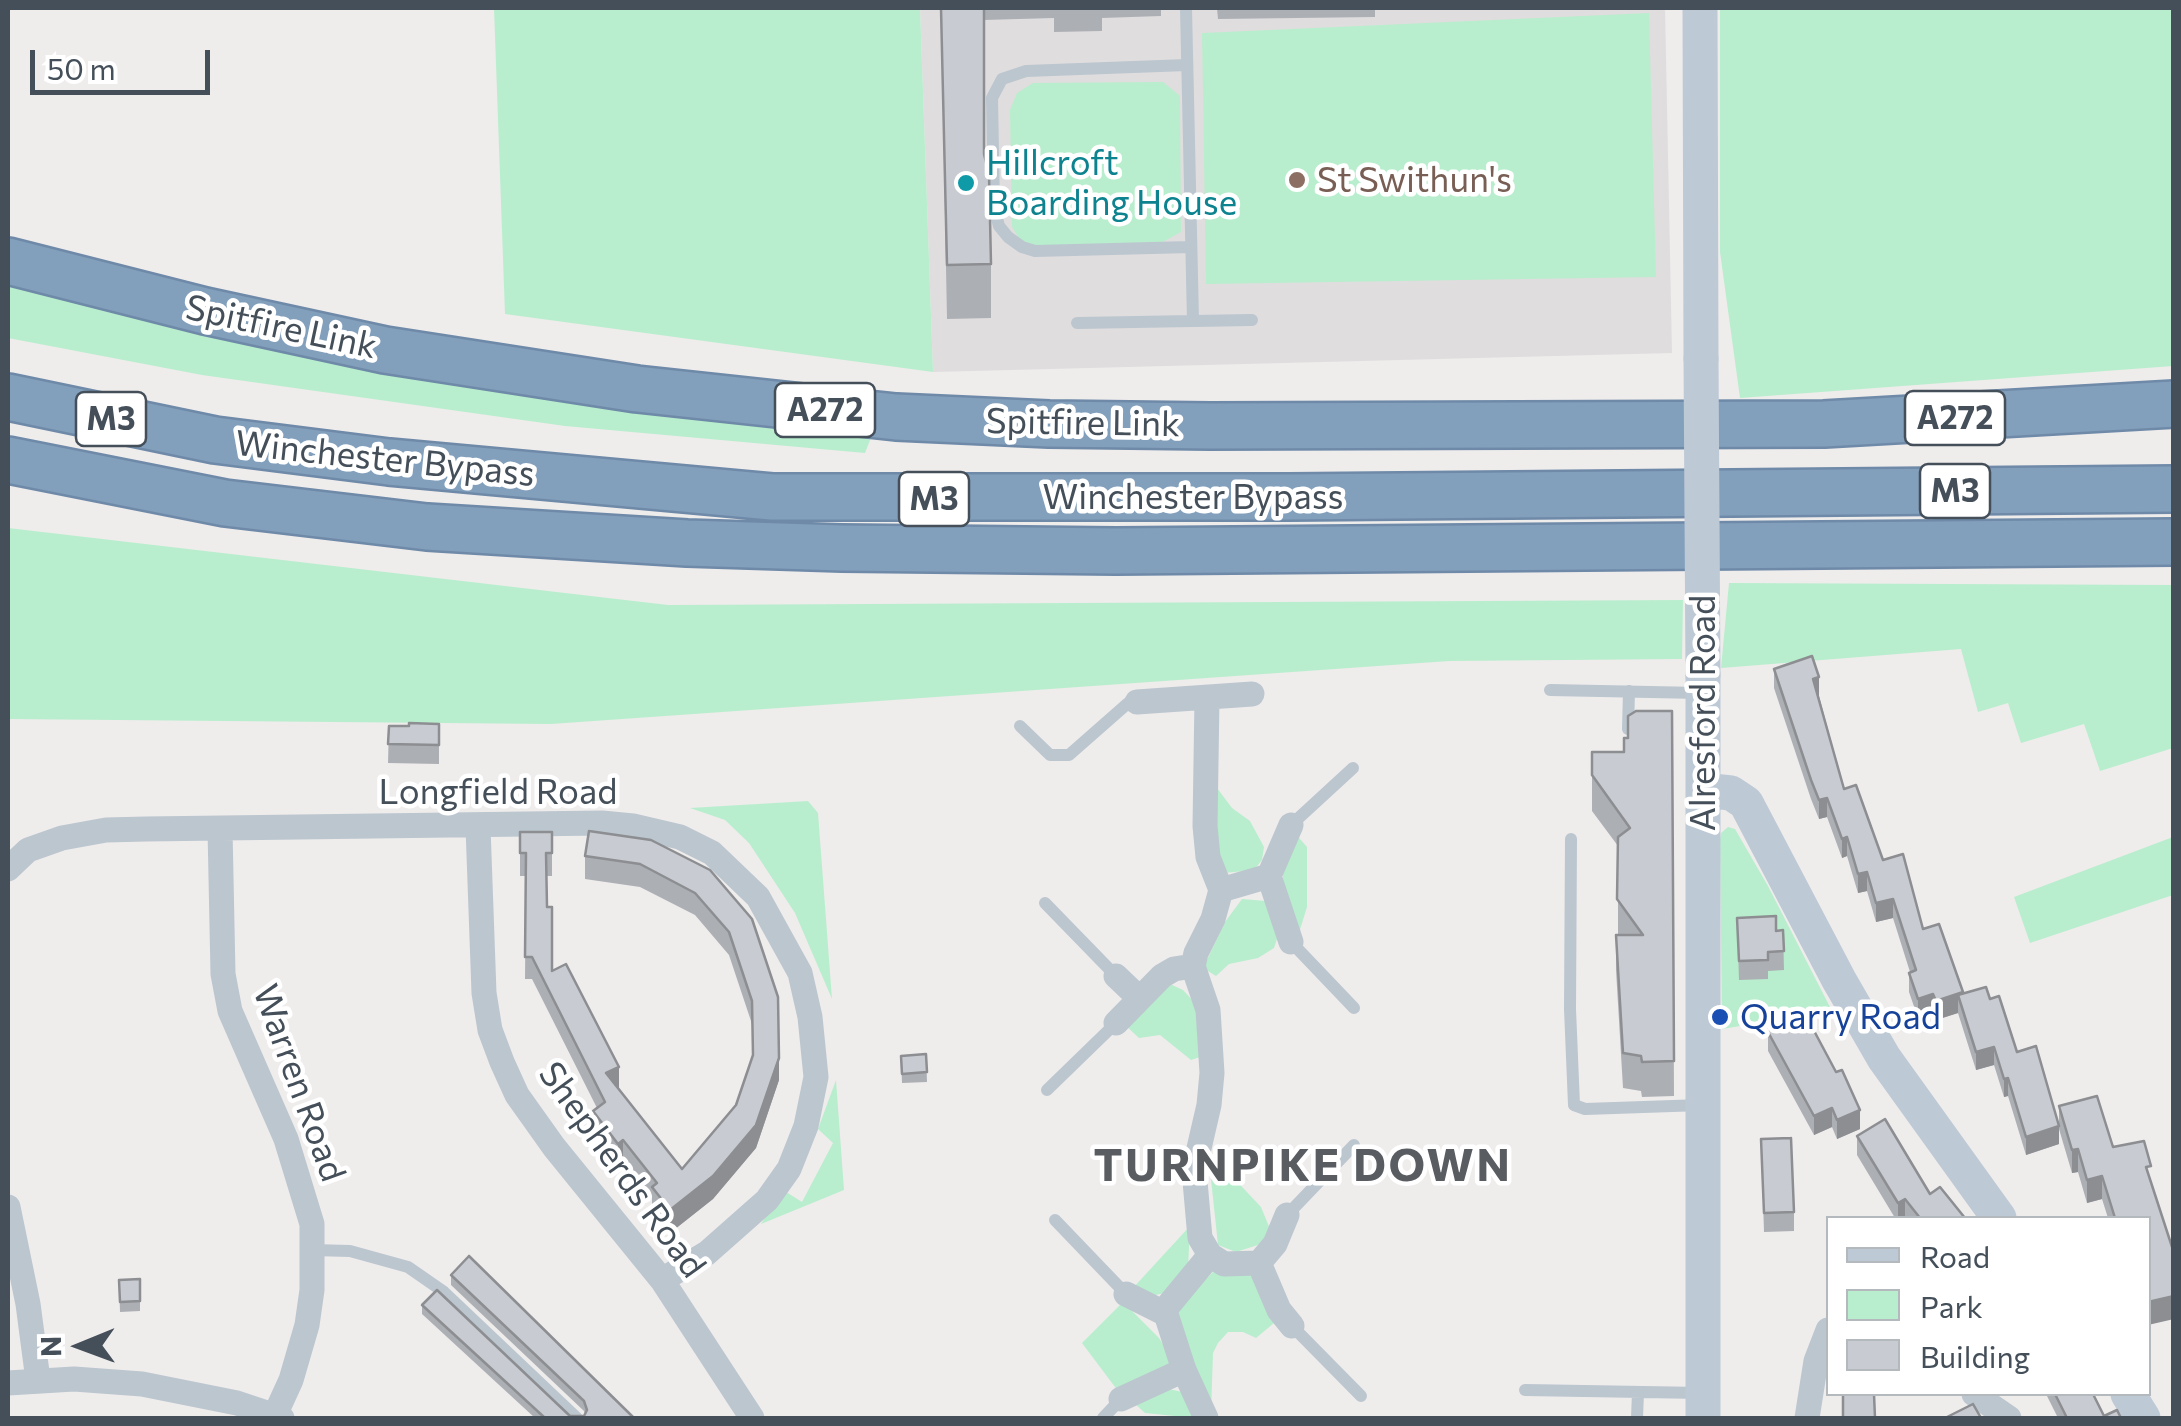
<!DOCTYPE html>
<style>
body{margin:0}
#map{position:relative;width:2181px;height:1426px;overflow:hidden;background:#efecec;font-family:Commissioner,sans-serif}
canvas{display:block}
.frame{position:absolute;inset:0;border:10px solid #444f59;pointer-events:none}
.legend{position:absolute;left:1826px;top:1216px;width:325px;height:180px;box-sizing:border-box;background:#fff;border:2px solid #b4b9bd;margin:0;padding:12px 18px;list-style:none;font-size:30px;color:#444f59}
.legend li{display:flex;align-items:center;gap:20px;height:50px}
.legend b{width:50px;border:2px solid #b4b9bd}
.north{position:absolute;left:30px;top:1296px;width:100px;height:100px;-webkit-text-stroke:8px #fff;paint-order:stroke;rotate:269deg;font-size:28px;font-weight:700;line-height:40px;text-align:center;color:#444f59}
.north::after{content:'';display:block;margin:auto;width:35px;height:45px;background:#444f59;clip-path:polygon(50% 0,100% 100%,50% 72%,0 100%)}
.scale{position:absolute;left:30px;top:50px;width:180px;height:45px;box-sizing:border-box;border:5px solid #444f59;border-top:0;padding-left:12px;font-size:30px;line-height:35px;white-space:nowrap;color:#444f59;-webkit-text-stroke:8px #fff;paint-order:stroke}
</style>
<div id="map">
<canvas width="2181" height="1426"></canvas>
<div class="frame"></div>
<ul class="legend">
<li><b style="height:12px;background:#bec9d6"></b>Road</li>
<li><b style="height:28px;background:#b8eecd"></b>Park</li>
<li><b style="height:28px;background:#c8cbd1"></b>Building</li>
</ul>
<div class="north">N</div>
<div class="scale">50 m</div>
</div>
<script>
const ctx = document.querySelector('canvas').getContext('2d');
ctx.lineJoin = 'round';
function fill(path, color) { ctx.fillStyle = color; ctx.fill(path, 'evenodd'); }
const toPath = rows => new Path2D(rows.map(r => 'M' + r).join(''));
function trace(path, color, width, dash) { ctx.strokeStyle = color; ctx.lineWidth = width; ctx.lineCap = dash ? 'butt' : 'round'; ctx.setLineDash(dash || []); ctx.stroke(path); }
function label(font, color, halo, rows, align = 'center') {
  ctx.font = font + ' Commissioner,sans-serif'; ctx.lineWidth = 9; ctx.setLineDash([]); ctx.textBaseline = 'middle'; ctx.strokeStyle = halo; ctx.fillStyle = color; for (const [text, x, y, turn = 0] of rows) {
    ctx.save(); ctx.translate(x, y); ctx.rotate((+turn || 0) * Math.PI / 180); ctx.textAlign = isNaN(turn) ? turn : align; if (halo) ctx.strokeText(text, 0, 0); ctx.fillText(text, 0, 0); ctx.restore();
  }
}
const education = toPath([
 [920,8,1665,8,1672,353,933,372]
]);
const green = toPath([
 [494,8,920,8,933,372,505,314],
 [1720,8,2173,8,2173,366,1740,398,1720,252],
 [1649,13,1656,277,1206,284,1202,33],
 [1163,82,1180,96,1181,232,1159,244,1037,249,1019,238,1012,227,1010,110,1017,93,1033,83],
 [8,281,603,403,795,431,872,435,865,453,565,426,202,375,8,338],
 [8,528,668,605,1683,600,1682,659,1449,661,551,724,8,719],
 [1729,583,2173,585,2173,748,2100,771,2084,724,2021,743,2008,703,1978,712,1961,649,1721,668],
 [1217,788,1232,808,1250,821,1264,847,1262,860,1254,870,1224,873,1213,855],
 [808,801,818,813,832,999,795,913,749,843,725,820,690,808],
 [1728,827,1735,829,1768,886,1832,1011,1722,1029,1720,839,1721,833],
 [1294,832,1307,847,1307,907,1298,936,1284,895,1282,859],
 [2173,837,2173,895,2030,943,2014,897],
 [1242,899,1266,901,1278,936,1274,948,1258,958,1229,964,1216,976,1203,968,1225,922],
 [1170,984,1183,990,1195,1003,1203,1056,1191,1060,1160,1035,1139,1038,1125,1025],
 [836,1080,844,1190,761,1224,783,1190,802,1202,833,1143,818,1129],
 [1213,1156,1261,1207,1270,1229,1264,1243,1236,1252,1218,1245,1209,1160],
 [1190,1226,1188,1269,1165,1293,1146,1297,1133,1288],
 [1213,1272,1259,1274,1274,1323,1256,1338,1243,1332,1228,1332,1218,1343,1213,1353,1211,1413,1176,1309],
 [1123,1302,1159,1338,1169,1354,1169,1368,1118,1391,1082,1343],
 [1169,1389,1182,1392,1194,1418,1145,1413,1133,1402]
]);
const lane = toPath([
 [1187,65,1026,71,1002,79,992,98,994,207,999,226,1008,237,1022,247,1035,251,1191,247],
 [1193,321,1252,320],
 [1077,323,1193,321,1186,8],
 [1550,690,1700,693],
 [1020,726,1050,755,1069,755,1127,704,1137,702],
 [1628,729,1629,691],
 [1291,825,1353,768],
 [1571,839,1570,1009,1574,1105,1585,1109,1702,1105],
 [1045,903,1116,976],
 [1291,942,1354,1008],
 [1047,1090,1116,1023],
 [1287,1215,1354,1145],
 [1055,1220,1126,1294],
 [312,1250,350,1251,408,1267,444,1292,577,1418],
 [1292,1326,1361,1396],
 [1525,1390,1702,1393],
 [1103,1418,1121,1399],
 [1637,1418,1638,1392]
]);
const street = toPath([
 [1137,702,1252,694],
 [478,827,484,993,490,1030,502,1062,517,1095,554,1147,662,1280,752,1418],
 [220,829,223,974,230,1011,286,1139,312,1224,312,1290,307,1325,291,1380,275,1415],
 [8,869,28,850,62,838,106,830,146,829,602,823,633,826,680,837,712,853,758,897,800,973,810,1017,816,1077,806,1126,789,1169,767,1200,707,1253,662,1280],
 [1269,876,1291,942],
 [1221,890,1269,876,1291,825],
 [1116,976,1138,997],
 [1116,1023,1162,976,1174,969,1193,966],
 [8,1207,28,1304,38,1380],
 [1210,1255,1224,1264,1259,1263,1275,1244,1287,1215],
 [1259,1263,1279,1310,1292,1326],
 [1126,1294,1166,1314],
 [8,1383,74,1379,142,1384,237,1403,282,1418],
 [1974,1394,2009,1418],
 [1121,1399,1184,1370],
 [1206,1418,1184,1370,1166,1314,1167,1307,1210,1255,1200,1238,1194,1170,1209,1105,1212,1073,1208,1010,1193,966,1196,953,1213,919,1221,890,1208,857,1205,826,1207,698],
 [1807,1418,1816,1361,1828,1330]
]);
const secondary = toPath([
 [1700,8,1701,359],
 [1703,675,1703,1418],
 [1703,790,1731,793,1746,803,1839,980,1884,1058,1999,1218],
 [2128,1394,2143,1418]
]);
const highway = toPath([
 [8,261,205,311,385,350,637,389,896,417,1049,424,1210,426,1824,424,2174,404],
 [8,397,215,440,389,462,772,497,1289,497,2174,489],
 [8,460,225,503,427,527,687,543,842,548,1116,551,2174,542]
]);
const secondaryBridge = toPath([
 [1701,359,1703,675]
]);
const wall = toPath([
 [941,8,1161,8,1161,16,1102,18,1102,31,1054,32,1054,18,984,20,984,154,991,264,991,318,947,319],
 [1217,8,1375,8,1375,17,1218,19],
 [1774,669,1819,696,1844,789,1923,929,1963,994,1990,999,2017,1052,2059,1144,2026,1155,2008,1096,2004,1097,1994,1065,1976,1070,1958,1013,1936,1020,1933,1013,1918,1018,1909,992,1909,973,1910,972,1893,918,1876,922,1867,891,1858,893,1847,856,1842,858,1827,817,1819,819,1811,799,1774,688],
 [1672,711,1674,1096,1642,1097,1641,1091,1623,1088,1616,970,1616,935,1618,935,1618,846,1592,811,1592,752,1624,752,1628,738],
 [439,724,439,764,388,763,389,726],
 [520,832,552,832,552,876,547,876,547,907,552,971,619,1089,682,1169,736,1105,753,1056,752,1024,729,955,695,915,640,887,585,879,585,856,710,870,779,1080,756,1148,713,1199,670,1233,652,1210,652,1199,623,1163,618,1166,593,1134,593,1111,597,1108,532,979,525,979,526,876,520,876],
 [1737,918,1776,931,1783,930,1784,970,1768,971,1768,979,1739,980],
 [1768,1032,1860,1129,1837,1139,1832,1127,1814,1135,1768,1051],
 [926,1054,927,1082,902,1083,901,1056],
 [2059,1106,2113,1147,2144,1141,2148,1218,2108,1218,2102,1199,2087,1203,2078,1172,2072,1173,2059,1129],
 [1857,1136,1930,1194,1965,1218,1895,1218,1857,1155],
 [1761,1139,1794,1212,1794,1231,1764,1232],
 [451,1275,634,1418,535,1418,422,1314,422,1305,570,1416,584,1416,585,1414,584,1411,451,1285],
 [140,1279,140,1311,120,1312,119,1280],
 [2046,1394,2093,1394,2104,1416,2121,1418,2058,1418]
]);
const shadedWall = toPath([
 [1819,677,1819,696,1813,698,1813,679],
 [1827,798,1827,817,1819,819,1819,800],
 [1847,837,1847,856,1842,858,1842,839],
 [1867,872,1867,891,1858,893,1858,874],
 [1893,899,1893,918,1876,922,1876,903],
 [1963,992,1963,1011,1958,995,1958,1013,1936,1020,1936,1001],
 [1933,994,1933,1013,1918,1018,1918,999],
 [1994,1047,1994,1065,1976,1070,1976,1052],
 [779,1058,779,1080,756,1148,713,1199,670,1233,670,1210],
 [619,1067,619,1089,606,1073],
 [2008,1078,2008,1096,2004,1097,2004,1079],
 [1832,1108,1832,1127,1814,1135,1814,1116],
 [1860,1110,1860,1129,1837,1139,1837,1120],
 [2059,1126,2059,1144,2026,1155,2026,1137],
 [623,1140,623,1163,618,1166,618,1144],
 [2078,1149,2078,1172,2072,1173,2072,1150],
 [2102,1176,2102,1199,2087,1203,2087,1180],
 [1905,1199,1905,1218,1898,1218,1898,1203],
 [2174,1296,2174,1319,2148,1325,2148,1302]
]);
const building = toPath([
 [941,8,984,8,984,154,989,175,991,264,947,265,941,8],
 [1812,656,1819,677,1813,679,1844,789,1856,785,1883,860,1903,854,1923,929,1939,924,1963,992,1936,1001,1933,994,1918,999,1909,973,1916,970,1893,899,1876,903,1867,872,1858,874,1847,837,1842,839,1827,798,1819,800,1811,780,1774,669,1812,656],
 [1636,711,1672,711,1674,1061,1642,1062,1641,1056,1623,1053,1616,935,1643,935,1617,899,1618,837,1630,828,1592,775,1592,752,1624,752,1624,738,1628,738,1628,716,1636,711],
 [409,723,439,724,439,745,388,744,389,726,409,726,409,723],
 [589,831,651,840,710,870,752,919,778,997,779,1058,756,1125,713,1176,670,1210,652,1187,657,1183,623,1140,618,1144,593,1111,605,1102,532,957,525,957,526,853,520,853,520,832,552,832,552,853,546,853,547,907,552,907,552,971,566,964,619,1067,606,1073,682,1169,736,1105,753,1055,752,1001,729,932,695,893,640,864,585,856,589,831],
 [1776,916,1776,931,1783,930,1784,951,1768,952,1768,960,1739,961,1737,918,1776,916],
 [1986,987,1990,999,1999,996,2017,1052,2036,1046,2059,1126,2026,1137,2008,1078,2004,1079,1994,1047,1976,1052,1958,995,1986,987],
 [1804,1012,1836,1072,1842,1070,1860,1110,1837,1120,1832,1108,1814,1116,1768,1032,1804,1012],
 [926,1054,927,1072,902,1074,901,1056,926,1054],
 [2097,1096,2113,1147,2144,1141,2151,1166,2146,1167,2174,1253,2174,1296,2148,1302,2148,1218,2115,1218,2102,1176,2087,1180,2078,1149,2072,1150,2059,1106,2097,1096],
 [1885,1119,1930,1194,1940,1187,1965,1218,1920,1218,1905,1199,1898,1203,1857,1136,1885,1119],
 [1791,1138,1794,1212,1764,1213,1761,1139,1791,1138],
 [469,1256,634,1418,545,1418,422,1305,437,1290,570,1416,584,1416,587,1410,584,1401,451,1275,469,1256],
 [140,1279,140,1301,120,1302,119,1280,140,1279],
 [1843,1394,1874,1394,1875,1418,1843,1418,1843,1394],
 [2055,1394,2093,1394,2104,1416,2117,1410,2121,1418,2067,1418,2055,1394],
 [1973,1404,1981,1418,1945,1418,1973,1404]
]);
const markers = [
 [1297,180,10,"#8d6e63"],
 [966,183,10,"#0f9aa8"],
 [1720,1017,10,"#1a4fb4"]
];
const shields = [
 [825,410,100],
 [1955,418,100],
 [111,419,70],
 [1955,491,70],
 [934,499,70]
];
const shieldNames = [
 ["A272",825,410],
 ["A272",1955,418],
 ["M3",111,419],
 ["M3",1955,491],
 ["M3",934,499]
];
const cultureNames = [
 ["Hillcroft",986,163],
 ["Boarding House",986,203]
];
const educationNames = [
 ["St Swithun's",1317,180]
];
const streetNames = [
 ["Spitfire Link",281,327,12],
 ["Spitfire Link",1083,423,1],
 ["Winchester Bypass",385,459,6],
 ["Winchester Bypass",1193,497],
 ["Alresford Road",1703,713,-90],
 ["Longfield Road",498,792],
 ["Warren Road",299,1083,70],
 ["Shepherds Road",622,1170,54]
];
const transitNames = [
 ["Quarry Road",1740,1017]
];
const districtNames = [
 ["TURNPIKE DOWN",1303,1166]
];
fill(education, '#e0ddde');
fill(green, '#b8eecd');
trace(highway, '#6e8aa8', 50);
trace(lane, '#bcc6cf', 12);
trace(street, '#bcc6cf', 25);
trace(secondary, '#bec9d6', 35);
trace(highway, '#829fbc', 45);
trace(secondaryBridge, '#bec9d6', 35);
fill(wall, '#acafb4');
fill(shadedWall, '#8c8e92');
fill(building, '#c8cbd1');
trace(building, '#8c8e92', 2.5);
for (const [x, y, r, color] of markers) { const dot = new Path2D(); dot.arc(x, y, r, 0, 2 * Math.PI); ctx.fillStyle = color; ctx.fill(dot); trace(dot, '#fff', 4); }
for (const [x, y, w] of shields) { const box = new Path2D(); box.roundRect(x - w / 2, y - 27, w, 54, 8); ctx.fillStyle = '#fff'; ctx.fill(box); trace(box, '#444f59', 2.5); }
label('bold 32px', '#444f59', null, shieldNames);
label('35px', '#0d838f', '#fff', cultureNames, 'left');
label('35px', '#785e54', '#fff', educationNames, 'left');
label('35px', '#444f59', '#fff', streetNames);
label('35px', '#164399', '#fff', transitNames, 'left');
ctx.letterSpacing = '2.5px';
label('bold 45px', '#595c61', '#fff', districtNames);
ctx.letterSpacing = '0px';
</script>
